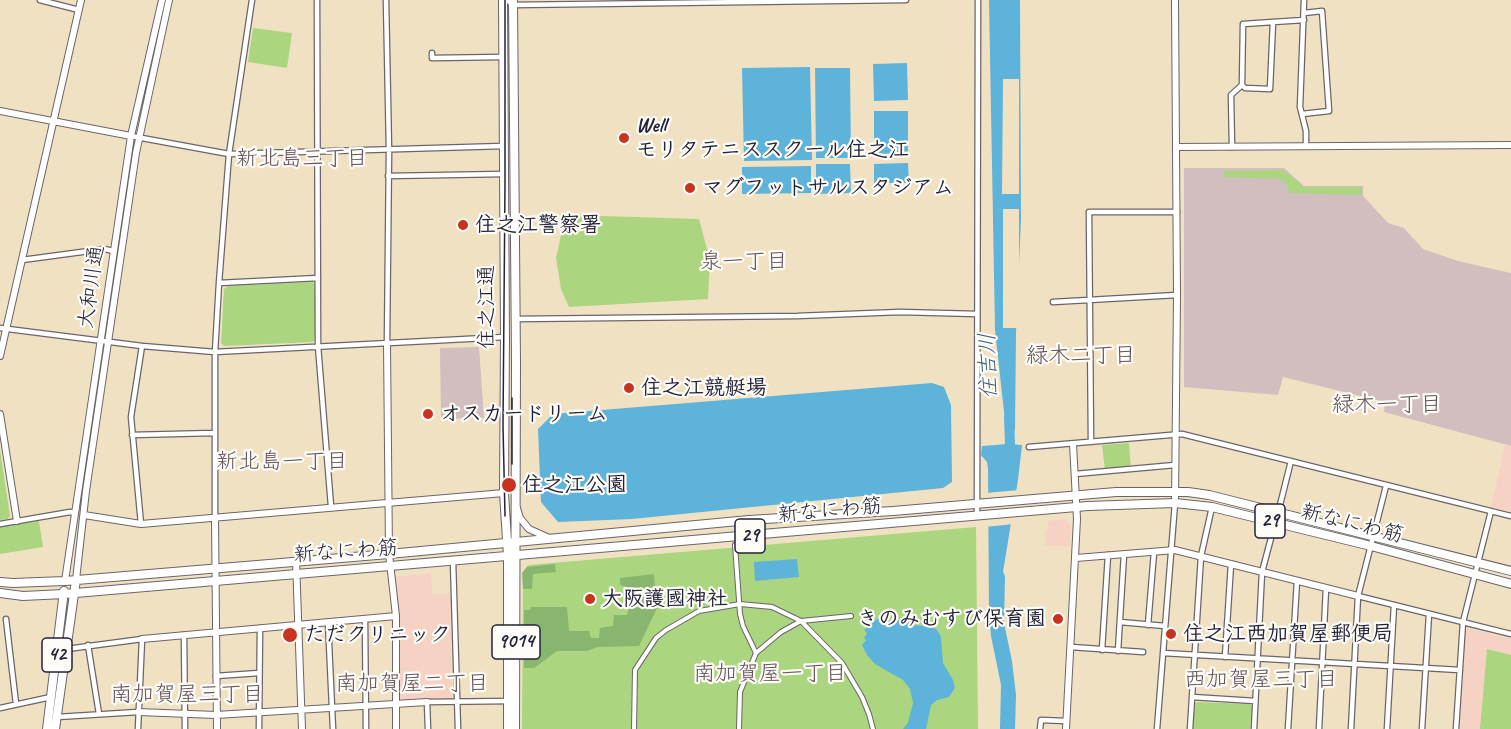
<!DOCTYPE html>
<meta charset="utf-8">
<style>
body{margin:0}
canvas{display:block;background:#f0e1c2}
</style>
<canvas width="1511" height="729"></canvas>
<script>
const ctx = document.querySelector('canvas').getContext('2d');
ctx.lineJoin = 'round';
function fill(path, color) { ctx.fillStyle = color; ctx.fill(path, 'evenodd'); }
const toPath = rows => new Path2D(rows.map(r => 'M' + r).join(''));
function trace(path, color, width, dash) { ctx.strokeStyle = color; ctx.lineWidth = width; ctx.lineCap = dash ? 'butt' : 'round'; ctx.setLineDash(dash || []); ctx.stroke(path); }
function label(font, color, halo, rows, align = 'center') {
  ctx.font = font + ' Caveat,"Klee One",sans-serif'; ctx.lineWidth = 4.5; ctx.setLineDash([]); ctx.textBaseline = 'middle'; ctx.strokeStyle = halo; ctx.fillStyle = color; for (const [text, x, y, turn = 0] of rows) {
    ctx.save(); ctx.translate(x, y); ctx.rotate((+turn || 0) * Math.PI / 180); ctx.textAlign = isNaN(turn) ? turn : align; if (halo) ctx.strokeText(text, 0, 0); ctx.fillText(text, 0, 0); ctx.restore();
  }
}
const built = toPath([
 [1505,445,1511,447,1511,512,1491,507],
 [1065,519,1071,525,1070,546,1045,546,1045,531,1049,530,1048,521],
 [431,573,432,594,451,593,452,697,449,699,402,700,400,698,398,615,395,577],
 [1468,628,1511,639,1511,729,1460,729,1466,630]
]);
const industrial = toPath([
 [1184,168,1284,168,1304,186,1363,186,1363,196,1388,223,1404,228,1423,249,1458,261,1511,273,1511,446,1384,412,1385,402,1283,377,1278,395,1184,387],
 [479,347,484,418,441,419,440,348]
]);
const green = toPath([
 [253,28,292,33,287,68,248,62],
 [1283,170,1304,187,1362,187,1361,195,1289,193,1287,185,1280,179,1224,177,1224,171],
 [571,215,699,219,710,260,708,299,569,307,561,289,556,258,562,231],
 [313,282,315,285,315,339,313,342,224,346,221,343,224,289,228,286],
 [1129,443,1131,469,1105,470,1102,445],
 [0,450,10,516,8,519,0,520],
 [39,521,43,547,0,554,0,527],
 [976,527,978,729,522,729,523,572,528,565],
 [1487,649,1511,655,1511,729,1480,729],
 [1198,702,1249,704,1252,706,1250,729,1193,729,1195,703]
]);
const forest = toPath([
 [555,564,556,572,533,574,532,589,523,589,522,573,527,567],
 [654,574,657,608,639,646,598,647,587,651,557,651,534,668,524,668,524,610,530,610,531,607,567,607,569,631,589,631,591,638,599,638,600,628,613,626,614,615,627,615,629,608,641,607,640,591,620,585,620,578]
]);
const water = toPath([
 [989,0,1020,0,1021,219,1016,332,1015,430,1006,430,995,330],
 [907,63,908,100,874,101,873,64],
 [810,67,812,160,744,161,742,68],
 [815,68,850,68,851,158,816,158],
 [874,111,908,111,908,153,874,154],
 [908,163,909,183,874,183,874,164],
 [816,164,850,164,851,193,816,194],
 [811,166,811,193,742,194,742,167],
 [932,383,944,387,951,405,952,482,943,488,632,519,558,522,541,502,538,429,553,414],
 [1008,444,1022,445,1018,480,1003,572,1005,576,1004,623,1012,661,1016,695,1015,729,1000,729,1001,685,991,636,989,613,988,469,987,462,981,455,982,446],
 [797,559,799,577,755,581,754,562],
 [884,618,885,621,903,620,904,623,911,623,911,625,930,626,937,630,941,637,943,663,953,680,955,688,949,697,937,700,931,705,926,729,903,729,908,723,913,703,910,689,903,680,875,664,867,655,862,645,866,640,864,638,867,633,864,630,877,619]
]);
const pier = toPath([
 [1003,79,1019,79,1019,194,1002,194],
 [1003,209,1019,209,1019,328,1003,328],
 [1020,490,1014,524,985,527,985,493]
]);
const river = toPath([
 [1005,458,1010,444,1009,417]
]);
const pedestrian = toPath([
 [735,545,740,614,743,626,756,653],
 [634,729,635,670,656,638,666,630,699,611,740,604,772,607,801,621,842,663,862,697,869,714,873,729],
 [739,729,740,692,756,653,781,632,801,621,851,616]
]);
const minor = toPath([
 [40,0,79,10],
 [317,0,318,346,331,506],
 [386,0,389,150,387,343],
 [507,0,513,5,906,0],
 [1304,0,1300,107,1306,131,1306,146],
 [1273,22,1270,89,1245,88,1242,85,1243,24,1273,22,1304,20],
 [432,53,432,58,503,57],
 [1302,114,1329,111,1322,11,1304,13],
 [131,136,229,154,504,146],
 [1232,147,1231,95,1242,85],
 [388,176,504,174],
 [22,260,104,249,114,251],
 [219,283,318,278],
 [1053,302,1177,295],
 [515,319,797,316,900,312,977,314],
 [0,328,142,346,215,352,505,337],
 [132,435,214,433],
 [1091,442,1089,212,1177,212],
 [1029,447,1182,434,1511,516],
 [1075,474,1175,465],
 [1278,513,1291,461],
 [977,516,978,0],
 [215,517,215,352,219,283,229,154,252,0],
 [0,524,70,512,75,513],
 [141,524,131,417,142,346],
 [453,561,458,729],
 [1358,596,1511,634],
 [6,619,16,704],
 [365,619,366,729],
 [328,622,333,729],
 [1120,622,1165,626],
 [1148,625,1154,552],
 [184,635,185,729],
 [88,645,99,714],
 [1071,647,1143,652],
 [67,649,142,639,138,729],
 [1102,650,1108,555],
 [1118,651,1124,554],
 [1163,653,1460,670],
 [1225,657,1231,564],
 [216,676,259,673],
 [1192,697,1255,701],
 [0,708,51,697],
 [57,717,138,712],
 [259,729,260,628],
 [428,729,427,702,510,701],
 [1040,729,1041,720,1066,721],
 [1157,729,1175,503],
 [1190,729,1201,556,1212,507],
 [1254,729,1262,572,1275,523],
 [1288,729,1297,581],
 [1319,729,1326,588],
 [1351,729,1358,596,1386,486],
 [1387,729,1394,605],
 [1422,729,1429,614],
 [1456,729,1463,622,1491,511]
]);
const tertiary = toPath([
 [0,111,131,136],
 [1177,147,1511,145],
 [387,343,389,554,396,616,396,729],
 [0,356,81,0],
 [0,414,17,521],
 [1175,503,1177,295,1175,0],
 [517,508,520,518,529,529,549,538],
 [84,515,141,524,504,493],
 [215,517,217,729],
 [1076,558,1175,550,1358,596],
 [296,561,302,729],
 [76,580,86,491,136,153,169,0],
 [65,581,131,136,162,0],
 [142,639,396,616],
 [138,712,216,715,427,702],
 [1066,729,1077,519,1073,444]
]);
const primary = toPath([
 [503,0,505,337,504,493,508,556,508,729],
 [513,0,516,362,515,729],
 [0,582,13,583,65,581,389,554,749,520,893,511,1116,492,1188,492,1209,495,1511,571],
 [0,593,23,596,64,594,1088,506,1175,503,1212,507,1371,546,1511,584],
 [47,729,64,591],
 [55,729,76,580]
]);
const tram = toPath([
 [505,0,505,183,503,426,505,516],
 [512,398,512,464]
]);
const markers = [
 [624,138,6,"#c8321e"],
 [690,188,6,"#c8321e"],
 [463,225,6,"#c8321e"],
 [629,388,6,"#c8321e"],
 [428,414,6,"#c8321e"],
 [509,485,8,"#c8321e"],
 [590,599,6,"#c8321e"],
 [1058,619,6,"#c8321e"],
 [1171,634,6,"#c8321e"],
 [290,635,8,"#c8321e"]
];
const shields = [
 [1270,521,30],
 [750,536,30],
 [516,642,48],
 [57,655,30]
];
const shieldNames = [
 ["29",1270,521],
 ["29",750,536],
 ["9014",516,642],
 ["42",57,655]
];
const poiNames = [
 ["Well",636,126],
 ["モリタテニススクール住之江",636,150],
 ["マグフットサルスタジアム",702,188],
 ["住之江警察署",475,225],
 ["住之江競艇場",641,388],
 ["オスカードリーム",440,414],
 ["住之江公園",522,485],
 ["大阪護國神社",602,599],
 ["きのみむすび保育園",1046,619,"right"],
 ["住之江西加賀屋郵便局",1183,634],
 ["ただクリニック",304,635]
];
const streetNames = [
 ["大和川通",92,287,-82],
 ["住之江通",487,307,-90],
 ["新なにわ筋",830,511,-5],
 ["新なにわ筋",1352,524,14],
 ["新なにわ筋",346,552,-4]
];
const neighbourhoodNames = [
 ["新北島三丁目",302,159],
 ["泉一丁目",744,262],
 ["緑木二丁目",1081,356],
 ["緑木一丁目",1387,405],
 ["新北島一丁目",282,462],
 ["南加賀屋一丁目",770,674],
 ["西加賀屋三丁目",1261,680],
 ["南加賀屋二丁目",412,684],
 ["南加賀屋三丁目",187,695]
];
const waterNames = [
 ["住吉川",989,366,-92]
];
fill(built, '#f6d2c5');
fill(industrial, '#d1bfbf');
fill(green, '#acd580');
fill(forest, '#89b66e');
fill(water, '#5eb3da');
fill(pier, '#f0e1c2');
trace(river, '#5eb3da', 10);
trace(pedestrian, '#6a656a', 6);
trace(minor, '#6a656a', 7);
trace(tertiary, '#6a656a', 8);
trace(primary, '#6a656a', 10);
trace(pedestrian, '#fff', 4);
trace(minor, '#fff', 4.5);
trace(tertiary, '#fff', 6);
trace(primary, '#fff', 8);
trace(tram, '#22223b', 1.5);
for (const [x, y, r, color] of markers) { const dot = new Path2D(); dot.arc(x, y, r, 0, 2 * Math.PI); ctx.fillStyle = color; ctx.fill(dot); trace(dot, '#fdfcf7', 2); }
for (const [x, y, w] of shields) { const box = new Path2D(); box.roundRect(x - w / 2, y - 17, w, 34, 4.5); ctx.fillStyle = '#fdfcf7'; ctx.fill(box); trace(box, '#22223b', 1.5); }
label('bold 20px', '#22223b', null, shieldNames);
label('bold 21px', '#22223b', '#fdfcf7', poiNames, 'left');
label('21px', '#22223b', '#fdfcf7', streetNames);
label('22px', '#64525a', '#fdfcf7', neighbourhoodNames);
label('italic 22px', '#3a5c7b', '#fdfcf7', waterNames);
</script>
